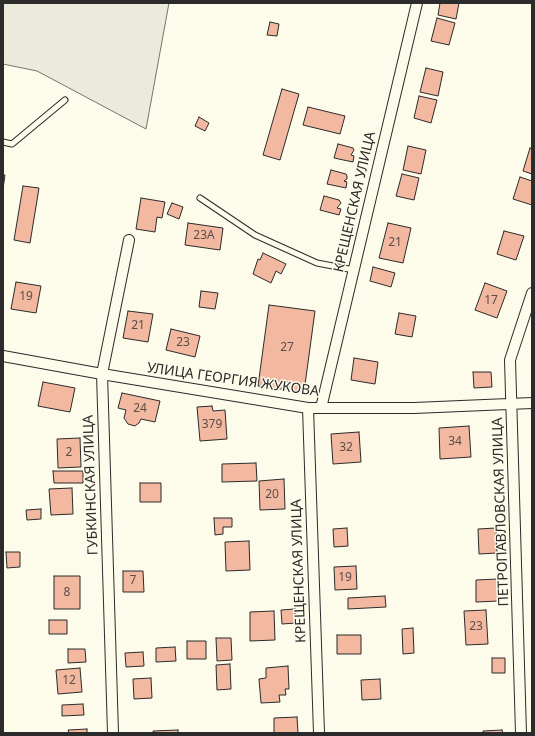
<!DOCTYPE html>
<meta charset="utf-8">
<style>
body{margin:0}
#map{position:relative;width:535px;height:736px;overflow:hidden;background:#fdfbea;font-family:"Noto Sans",sans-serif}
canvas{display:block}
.frame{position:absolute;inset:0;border:4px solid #2b2b2b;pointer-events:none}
</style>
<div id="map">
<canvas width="535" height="736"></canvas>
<div class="frame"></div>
</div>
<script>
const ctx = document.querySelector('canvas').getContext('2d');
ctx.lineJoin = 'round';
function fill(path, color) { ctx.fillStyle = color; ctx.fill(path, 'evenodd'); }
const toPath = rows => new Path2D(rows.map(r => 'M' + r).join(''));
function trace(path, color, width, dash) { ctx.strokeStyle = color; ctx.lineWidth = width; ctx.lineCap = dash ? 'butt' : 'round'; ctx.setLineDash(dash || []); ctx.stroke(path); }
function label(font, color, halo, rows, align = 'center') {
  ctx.font = font + ' "Noto Sans",sans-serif'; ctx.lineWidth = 3; ctx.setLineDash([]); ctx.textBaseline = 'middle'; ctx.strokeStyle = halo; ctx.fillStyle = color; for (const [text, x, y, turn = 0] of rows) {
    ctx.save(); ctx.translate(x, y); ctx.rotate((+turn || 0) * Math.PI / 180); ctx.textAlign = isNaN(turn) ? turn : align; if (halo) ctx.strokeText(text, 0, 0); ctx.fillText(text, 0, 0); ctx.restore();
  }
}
const green = toPath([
 [3,3,169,3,146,129,37,71,3,64,3,3]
]);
const building = toPath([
 [440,3,459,3,456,19,438,15,440,3],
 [437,18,455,23,449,45,431,41,437,18],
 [270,22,279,24,277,36,267,35,270,22],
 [426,68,443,72,438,96,420,92,426,68],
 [282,89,299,94,280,160,263,155,282,89],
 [419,96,437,100,431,123,414,118,419,96],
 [308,107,345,116,340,134,303,125,308,107],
 [199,117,209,123,205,131,195,126,199,117],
 [338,144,353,148,354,150,351,155,354,156,353,162,334,158,338,144],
 [408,146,426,150,421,174,403,170,408,146],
 [530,148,532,149,532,174,523,171,530,148],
 [331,170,346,174,347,176,347,179,344,181,347,182,346,188,327,184,331,170],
 [402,174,419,178,414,200,396,196,402,174],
 [3,175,5,175,3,189,3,175],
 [520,177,532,181,532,205,513,199,520,177],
 [23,186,39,188,30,243,14,240,23,186],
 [324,196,339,200,341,203,337,208,341,209,339,215,320,210,324,196],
 [141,198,165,202,162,218,157,217,155,232,136,229,141,198],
 [172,203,183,207,179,219,167,214,172,203],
 [188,223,223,228,220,250,185,245,188,223],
 [388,223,411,228,403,263,379,258,388,223],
 [504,231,524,236,516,260,497,254,504,231],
 [263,253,286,264,281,274,276,271,271,283,253,274,258,259,260,260,263,253],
 [373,267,395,273,391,287,370,281,373,267],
 [16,282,41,286,36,313,11,309,16,282],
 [485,283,507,291,497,318,475,310,485,283],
 [201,291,218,293,215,309,199,307,201,291],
 [269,305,315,311,304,392,258,386,269,305],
 [128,311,153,314,148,342,123,338,128,311],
 [399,313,416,316,412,337,395,334,399,313],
 [171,329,200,336,195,357,166,350,171,329],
 [354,358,378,362,375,384,351,380,354,358],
 [473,372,491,372,492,387,474,388,473,372],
 [43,382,75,388,70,412,38,406,43,382],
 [122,393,160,401,155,422,141,419,139,423,135,426,128,424,124,418,126,410,118,408,122,393],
 [212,406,213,411,225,410,227,439,200,441,197,407,212,406],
 [469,426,471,457,440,459,439,428,469,426],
 [359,432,361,462,333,464,331,434,359,432],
 [80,438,81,467,58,468,57,439,80,438],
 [256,463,257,481,222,482,222,464,256,463],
 [53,471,83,471,83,483,54,483,53,471],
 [284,479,285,509,260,510,259,481,284,479],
 [140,483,161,483,161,502,140,502,140,483],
 [72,488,73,514,51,515,49,489,72,488],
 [41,509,41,519,27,520,26,510,41,509],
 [214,518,232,518,232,527,223,527,223,534,215,535,214,518],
 [347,528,348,546,334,547,333,529,347,528],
 [496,528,497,553,479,554,478,529,496,528],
 [249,541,250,570,226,571,225,542,249,541],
 [6,552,20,552,20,567,7,568,6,552],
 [356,566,357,589,335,590,334,567,356,566],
 [123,571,143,571,144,592,123,592,123,571],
 [54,576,80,576,80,609,54,609,54,576],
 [498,579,499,601,476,602,476,580,498,579],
 [385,596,386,607,348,609,348,598,385,596],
 [295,609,296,623,282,624,281,610,295,609],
 [486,610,488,644,466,645,464,611,486,610],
 [274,611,275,640,250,641,250,612,274,611],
 [49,620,67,620,67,634,49,634,49,620],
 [413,628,414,653,403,654,402,629,413,628],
 [337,635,361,635,361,654,337,654,337,635],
 [216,638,231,638,232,660,217,661,216,638],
 [187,641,206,641,206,659,187,659,187,641],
 [175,647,176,661,156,662,156,648,175,647],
 [68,649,85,649,86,662,68,663,68,649],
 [143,652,144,666,126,667,125,653,143,652],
 [492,658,505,658,505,673,492,673,492,658],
 [230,664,231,689,217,690,216,665,230,664],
 [288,666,289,689,285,689,286,695,279,695,280,702,261,703,259,679,266,678,266,668,288,666],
 [80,668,82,692,58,694,56,670,80,668],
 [151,678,152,698,134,699,133,679,151,678],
 [380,679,381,699,362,700,361,680,380,679],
 [83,704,84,715,62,716,62,705,83,704],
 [297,717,298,733,274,733,274,718,297,717],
 [87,729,87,733,69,733,68,730,87,729],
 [178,730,178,733,153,733,153,731,178,730],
 [502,730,503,733,483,733,483,731,502,730]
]);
const service = toPath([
 [3,142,12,144,65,100],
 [200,198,255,235,317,263,354,270]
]);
const minor = toPath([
 [3,356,102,374,308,408,414,408,532,403],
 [308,408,319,733],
 [321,408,417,3],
 [113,733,102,374,129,240],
 [521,733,510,360,532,293]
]);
const numberNames = [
 ["23А",204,236],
 ["21",395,243],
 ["19",26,297],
 ["17",491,301],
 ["21",138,326],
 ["23",183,343],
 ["27",287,348],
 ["24",140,409],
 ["379",212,425],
 ["34",455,442],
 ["32",346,448],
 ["2",69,453],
 ["20",272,495],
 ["19",345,578],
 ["7",133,581],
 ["8",67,593],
 ["23",476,627],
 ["12",69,681]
];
const streetNames = [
 ["КРЕЩЕНСКАЯ УЛИЦА",355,202,-77],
 ["УЛИЦА ГЕОРГИЯ ЖУКОВА",233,380,8],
 ["ГУБКИНСКАЯ УЛИЦА",91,485,-92],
 ["ПЕТРОПАВЛОВСКАЯ УЛИЦА",501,512,-92],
 ["КРЕЩЕНСКАЯ УЛИЦА",299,571,-92]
];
fill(green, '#ecebdb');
trace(green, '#74746e', 1);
fill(building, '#f2b8a0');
trace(building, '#2b2b2b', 1);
trace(service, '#2b2b2b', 7);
trace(minor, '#2b2b2b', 12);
trace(service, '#fdfbea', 5);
trace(minor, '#fdfbea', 10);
label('12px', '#5d4e48', null, numberNames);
label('14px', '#2b2b2b', '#fdfbea', streetNames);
</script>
